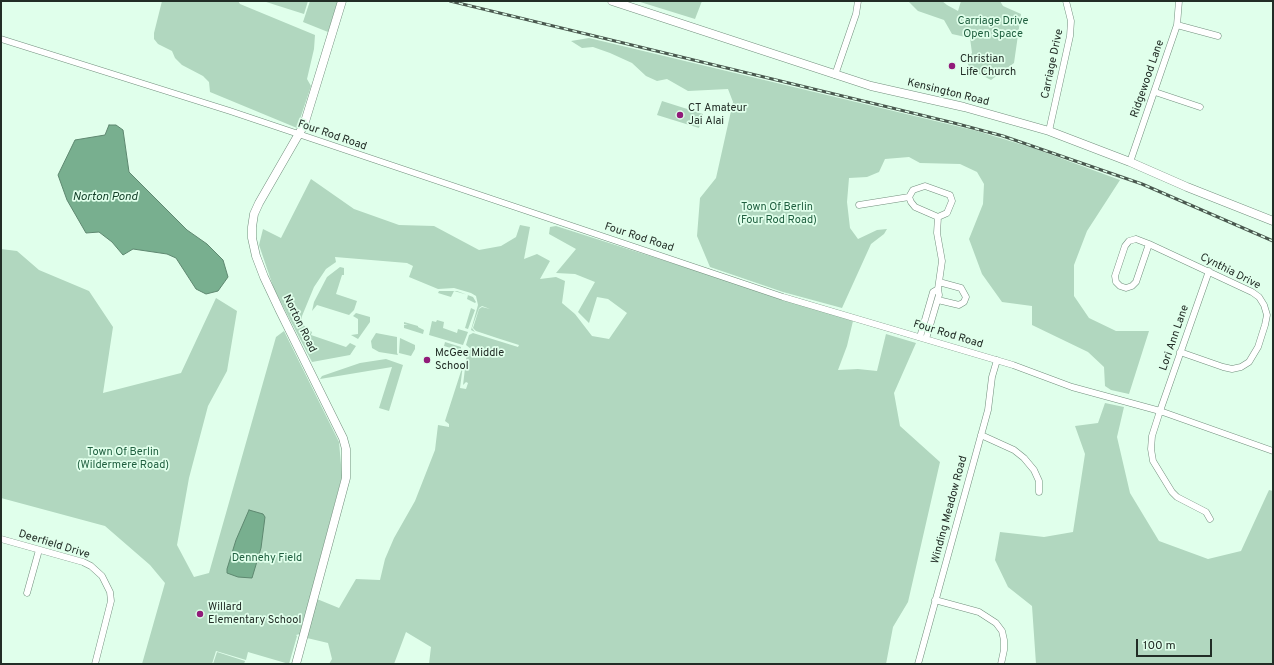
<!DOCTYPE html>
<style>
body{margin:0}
#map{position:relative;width:1274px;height:665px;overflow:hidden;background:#e0ffeb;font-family:Overpass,sans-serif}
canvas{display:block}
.frame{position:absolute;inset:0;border:2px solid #222d26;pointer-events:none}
.scale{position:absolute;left:1136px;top:639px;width:76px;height:18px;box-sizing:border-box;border:2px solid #222d26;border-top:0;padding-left:5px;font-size:12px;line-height:14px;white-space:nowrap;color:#222d26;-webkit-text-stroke:3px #e0ffeb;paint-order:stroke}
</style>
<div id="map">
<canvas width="1274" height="665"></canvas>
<div class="frame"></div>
<div class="scale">100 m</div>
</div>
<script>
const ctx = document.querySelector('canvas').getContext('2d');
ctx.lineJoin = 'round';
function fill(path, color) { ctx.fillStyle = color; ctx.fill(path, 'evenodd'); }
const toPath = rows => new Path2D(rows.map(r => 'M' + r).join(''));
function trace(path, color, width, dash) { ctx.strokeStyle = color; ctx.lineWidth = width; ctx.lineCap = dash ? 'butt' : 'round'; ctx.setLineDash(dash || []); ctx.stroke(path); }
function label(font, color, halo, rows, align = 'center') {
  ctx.font = font + ' Overpass,sans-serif'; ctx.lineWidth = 3.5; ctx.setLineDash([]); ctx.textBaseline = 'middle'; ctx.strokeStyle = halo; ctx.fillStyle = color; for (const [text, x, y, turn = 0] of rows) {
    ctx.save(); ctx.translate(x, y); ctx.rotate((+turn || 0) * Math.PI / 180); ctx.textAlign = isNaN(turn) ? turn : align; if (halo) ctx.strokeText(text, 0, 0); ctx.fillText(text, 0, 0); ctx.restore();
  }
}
const green = toPath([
 [162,1,238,1,240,4,315,35,314,49,307,79,311,86,297,128,210,92,209,82,203,76,182,65,175,58,172,51,158,44,154,39,154,33],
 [263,1,308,1,304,14],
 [310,1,338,1,328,32,303,22],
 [637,1,702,1,695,19],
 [908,1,942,1,947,5,958,11,961,1,1000,1,1003,6,1021,14,1014,63,991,80,970,69,966,60,972,53,970,38,952,34,944,20,918,11],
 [589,38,977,131,1033,148,1120,180,1087,231,1074,265,1074,296,1089,318,1116,331,1149,331,1129,394,1111,390,1105,386,1104,367,1088,352,1032,325,1032,306,1002,302,982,274,969,239,983,204,984,184,977,172,960,164,920,163,909,157,885,159,879,172,867,177,849,178,847,202,850,228,858,239,877,230,887,229,884,234,871,244,842,308,783,292,710,267,697,236,700,198,716,178,733,102,728,89,688,91,667,79,657,81,646,76,632,63,610,53,593,47,582,48,571,41],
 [662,101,703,114,699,128,657,115],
 [311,179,354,209,399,225,434,226,479,250,501,246,516,237,520,225,530,227,524,259,537,254,550,261,540,279,556,277,565,281,562,303,575,314,592,336,609,339,627,313,608,299,597,297,589,323,578,312,595,282,575,274,556,273,576,249,549,234,550,227,556,226,853,321,847,346,838,370,858,369,877,371,886,334,916,343,894,393,900,426,940,462,908,602,893,627,886,664,429,664,431,647,406,632,394,664,329,664,332,659,328,643,307,638,317,599,339,608,356,579,380,580,385,559,394,538,415,501,435,450,438,425,449,427,449,424,445,421,463,365,460,388,466,389,468,383,466,382,463,385,467,352,471,349,466,345,469,335,473,333,518,347,519,345,497,338,500,336,497,338,476,331,473,328,479,309,482,307,490,309,482,306,479,308,472,328,475,332,471,330,478,305,476,296,471,293,454,288,438,289,409,277,413,266,407,263,335,257,336,262,326,269,314,287,302,316,302,323,307,329,312,332,311,335,346,347,350,343,356,346,350,355,312,362,274,289,259,245,263,229,281,238],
 [1,249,17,251,39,270,89,291,113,327,103,393,181,373,216,298,237,311,227,371,208,406,189,478,177,545,194,577,209,573,276,337,284,331,339,442,342,476,300,634,296,635,297,636,289,664,248,652,246,660,216,651,212,664,142,664,165,583,150,565,105,526,1,498],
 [340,267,344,268,344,275,342,275,336,294,357,301,354,310,349,315,317,305,312,311,314,302,327,277],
 [439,291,457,291,473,297,476,302,475,303,467,299,468,295,454,291,451,297,438,293],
 [471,308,475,310,468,329,465,328],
 [356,313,370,317,370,322,358,339,351,335,358,334,358,319,353,316],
 [437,320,444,322,443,328,457,333,458,329,468,332,463,345,429,335,432,321,436,322],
 [404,322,418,326,418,327,424,330,423,334,404,328,404,325,408,325,404,324],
 [376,333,397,337,397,353,398,355,379,352,372,348,371,341],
 [400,338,415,345,415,349,411,356,399,353],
 [445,342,461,347,461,351,444,346],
 [386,359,403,365,389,411,379,408,392,367,320,379,322,376,360,363],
 [1105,403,1124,407,1117,437,1130,493,1159,541,1208,559,1241,551,1269,490,1273,491,1273,664,1036,664,1032,606,1008,587,995,560,1000,532,1044,537,1073,532,1085,454,1075,426,1098,423],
 [217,652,245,661,244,664,213,664]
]);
const water = toPath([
 [109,125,116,125,123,130,129,172,187,230,207,244,223,260,228,277,218,291,206,294,196,289,176,258,167,254,133,249,123,255,112,242,99,232,86,233,67,200,58,175,75,140,105,135,109,125],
 [249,510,263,514,265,517,261,548,252,578,238,577,227,573,227,569,236,540,249,510]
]);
const street = toPath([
 [1177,25,1218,36],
 [1,39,230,111,783,297,1013,365,1072,387,1160,411,1273,451],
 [835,75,856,14,858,1],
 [1155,92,1200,107],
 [1049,131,1070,36,1071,21,1066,1],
 [1130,162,1177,25,1179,1],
 [859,205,909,197],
 [1136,239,1149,244,1136,282,1132,286,1126,288,1120,286,1116,282,1115,276,1125,246,1129,241,1136,239],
 [1149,244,1252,292,1259,297,1264,305,1267,315,1265,325,1258,347,1249,362,1241,367,1232,369,1223,367,1180,352],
 [1209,271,1160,411,1152,436,1151,449,1153,461,1172,492,1177,497,1206,512,1210,519],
 [938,289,942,261,937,233,938,217,947,213,952,201,950,195,925,186,913,190,909,197,911,202,915,207,938,217],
 [938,300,959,305,964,302,966,297,961,288,939,282],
 [920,337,933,292,938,289,939,295,926,339],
 [981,435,1014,450,1024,458,1034,470,1039,481,1039,492],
 [1,539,83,562,91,566,102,576,110,592,111,601,95,664],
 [27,593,39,550],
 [935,600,979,612,996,623,1002,631,1004,640,1004,650,1001,664],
 [918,664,988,410,992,377,997,360]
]);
const secondary = toPath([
 [612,1,871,86,964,107,1049,131,1130,162,1187,187,1273,221],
 [296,664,346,478,346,449,343,438,280,311,264,277,256,256,252,238,252,227,254,214,259,203,304,125,342,1]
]);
const rail = toPath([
 [450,1,954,123,1003,136,1142,184,1273,241]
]);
const markers = [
 [952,66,4,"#911b79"],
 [680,115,4,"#911b79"],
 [427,360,4,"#911b79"],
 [200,614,4,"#911b79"]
];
const parkNames = [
 ["Carriage Drive",993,22],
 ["Open Space",993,35],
 ["Town Of Berlin",777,208],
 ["(Four Rod Road)",777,221],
 ["Town Of Berlin",123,453],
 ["(Wildermere Road)",123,466],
 ["Dennehy Field",267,559]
];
const poiNames = [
 ["Christian",960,60],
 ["Life Church",960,73],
 ["CT Amateur",688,109],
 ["Jai Alai",688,122],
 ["McGee Middle",435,354],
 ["School",435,367],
 ["Willard",208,608],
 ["Elementary School",208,621]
];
const streetNames = [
 ["Carriage Drive",1053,64,-78],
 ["Ridgewood Lane",1148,79,-71],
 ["Kensington Road",948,93,14],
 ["Four Rod Road",332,136,19],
 ["Four Rod Road",639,238,18],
 ["Cynthia Drive",1230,272,27],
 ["Norton Road",299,324,64],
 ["Four Rod Road",948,335,17],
 ["Lori Ann Lane",1175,338,-71],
 ["Winding Meadow Road",950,510,-75],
 ["Deerfield Drive",54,545,17]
];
const waterNames = [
 ["Norton Pond",105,198]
];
fill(green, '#b1d7bf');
fill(water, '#78af8f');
trace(water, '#5e8870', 1);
trace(street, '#728f7d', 7);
trace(secondary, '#728f7d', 9);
trace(street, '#fff', 6);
trace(secondary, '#fff', 8);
trace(rail, '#49584e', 3);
trace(rail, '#e0ffeb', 1.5, [4.5]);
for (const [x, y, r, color] of markers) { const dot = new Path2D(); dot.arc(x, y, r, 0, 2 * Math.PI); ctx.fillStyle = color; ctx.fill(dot); trace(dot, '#e0ffeb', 1.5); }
label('11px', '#1f5f3f', '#e0ffeb', parkNames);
label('11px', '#222d26', '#e0ffeb', poiNames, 'left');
label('11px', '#222d26', '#e0ffeb', streetNames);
label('italic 12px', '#16422b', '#e0ffeb', waterNames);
</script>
